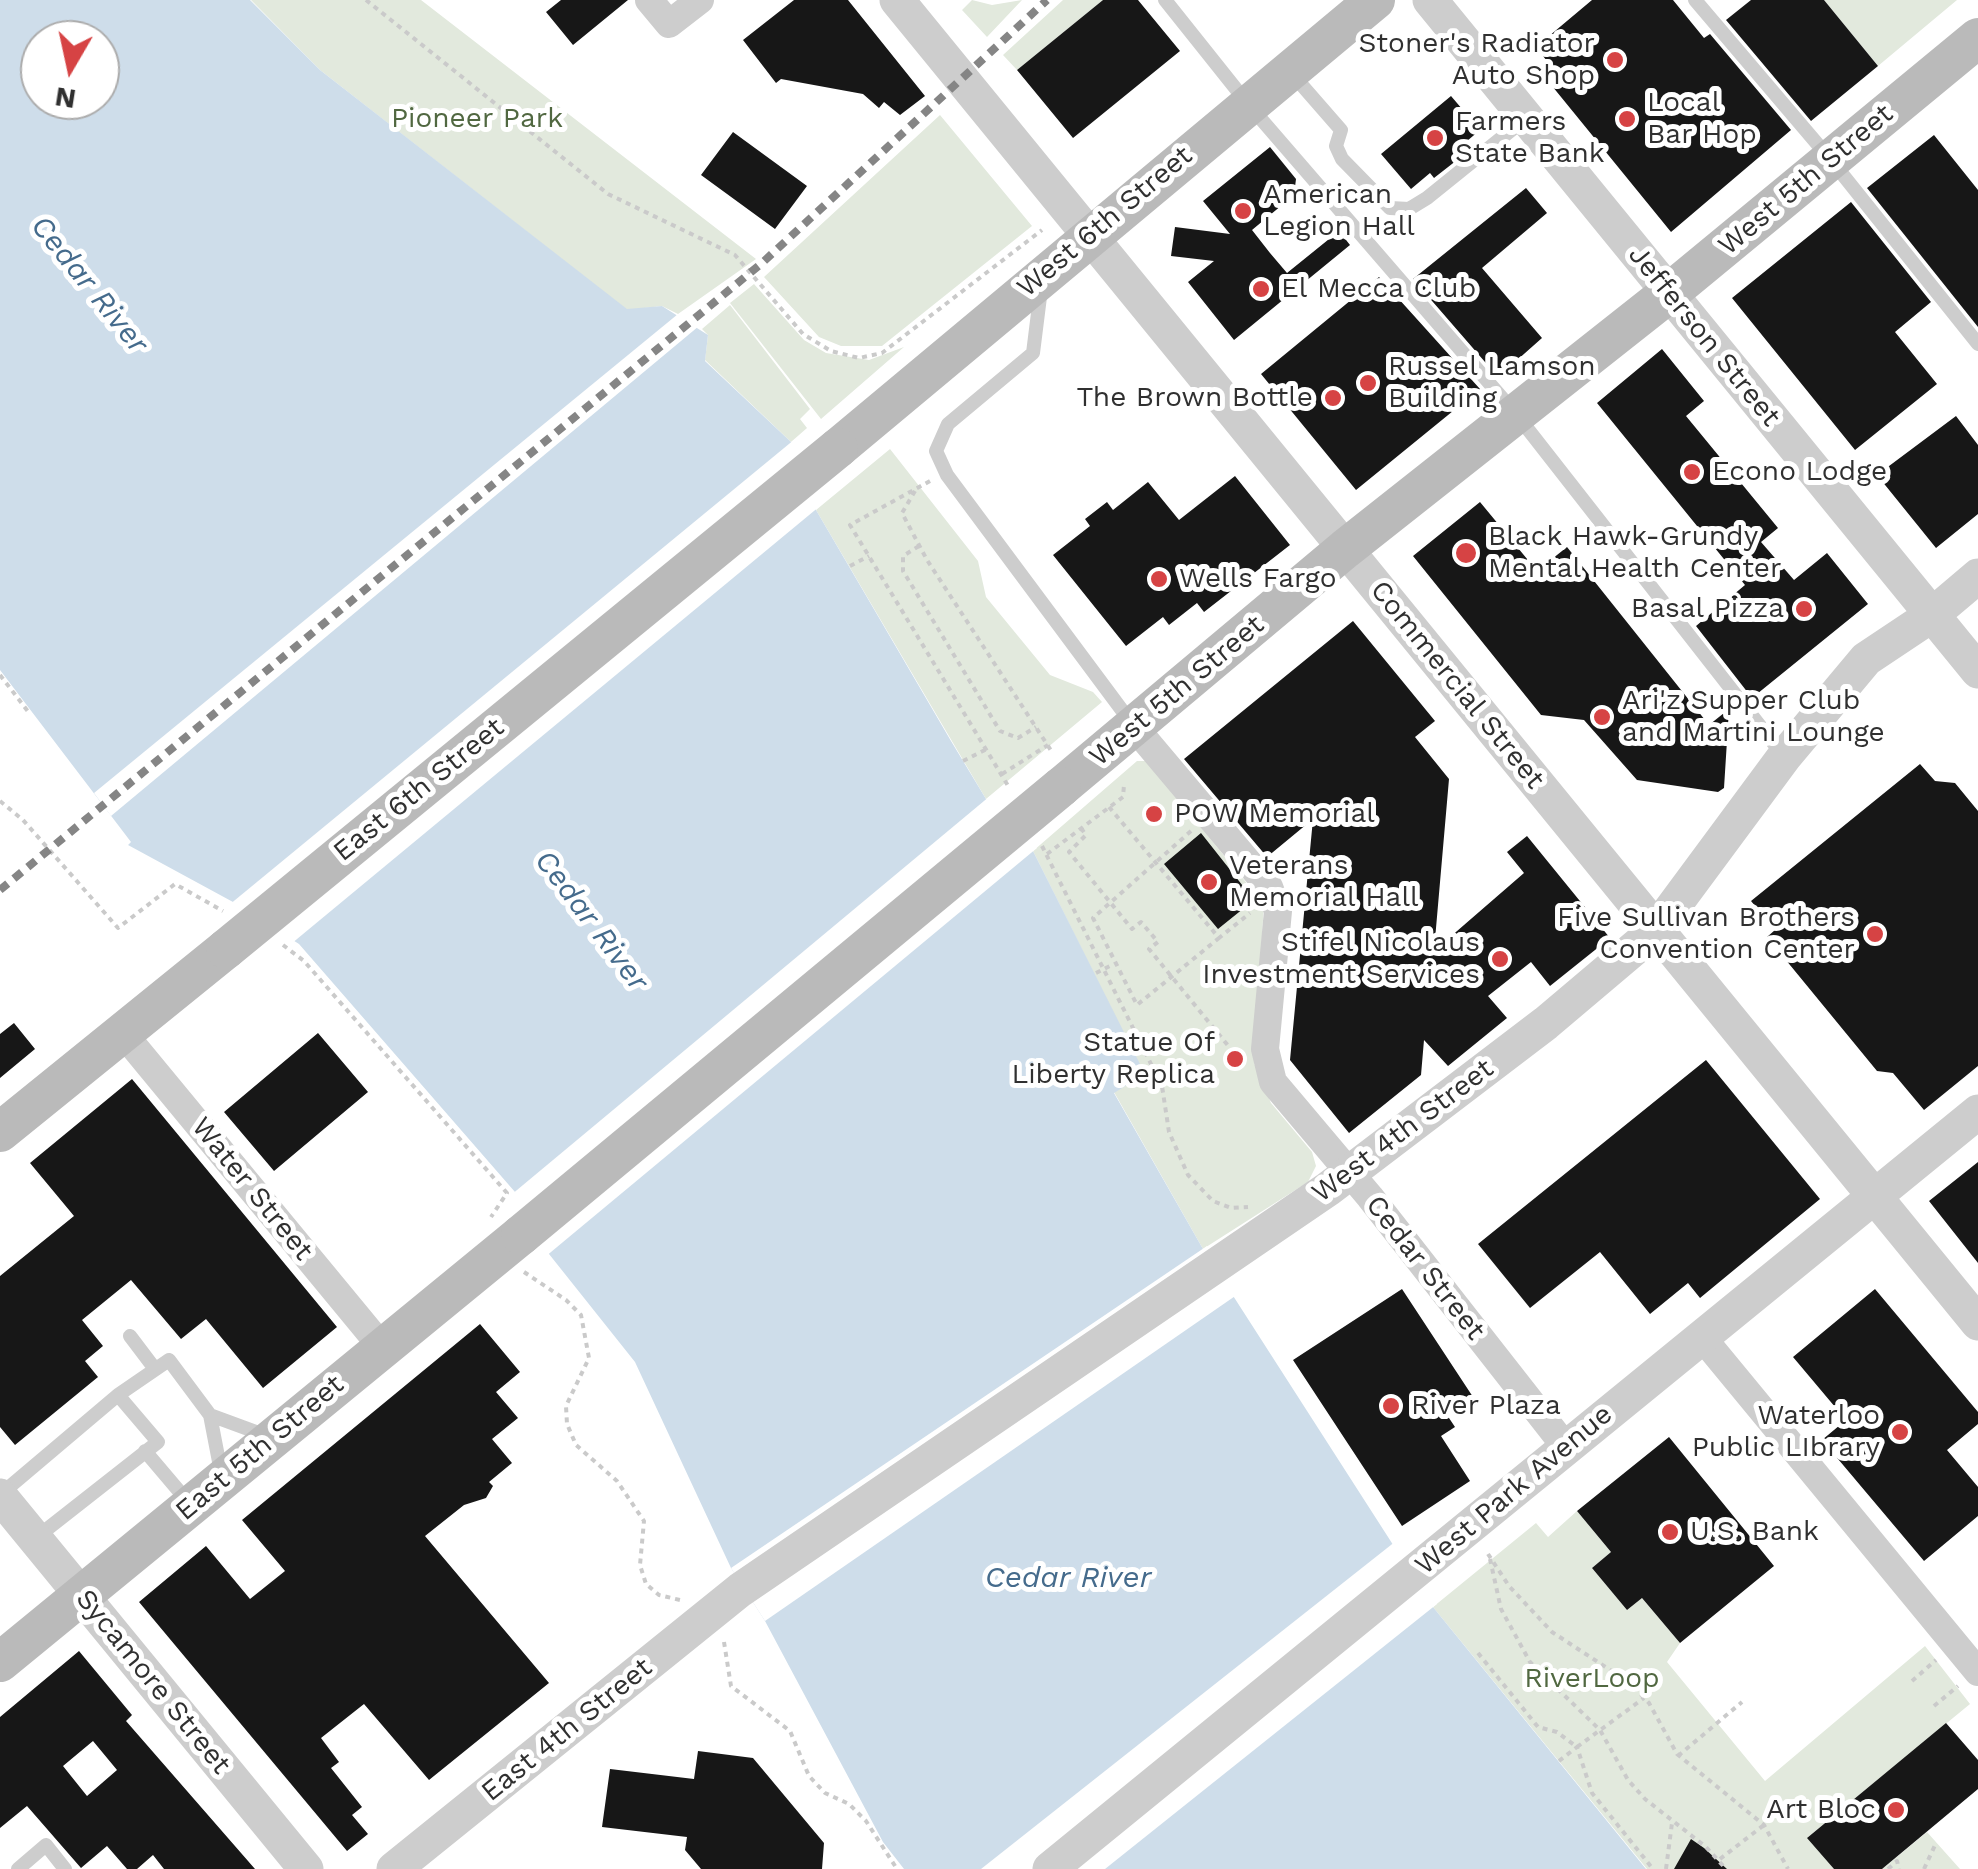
<!DOCTYPE html>
<style>
body{margin:0}
#map{position:relative;width:1978px;height:1869px;overflow:hidden;background:#fff;font-family:"Work Sans",sans-serif}
canvas{display:block}
.north{position:absolute;left:20px;top:20px;width:100px;height:100px;box-sizing:border-box;background:#fff;border:2px solid #acacac;border-radius:50%;rotate:189deg;font-size:28px;font-weight:700;line-height:40px;text-align:center;color:#303030}
.north::after{content:'';display:block;margin:auto;width:35px;height:45px;background:#d64344;clip-path:polygon(50% 0,100% 100%,50% 72%,0 100%)}
</style>
<div id="map">
<canvas width="1978" height="1869"></canvas>
<div class="north">N</div>
</div>
<script>
const ctx = document.querySelector('canvas').getContext('2d');
ctx.lineJoin = 'round';
function fill(path, color) { ctx.fillStyle = color; ctx.fill(path, 'evenodd'); }
const toPath = rows => new Path2D(rows.map(r => 'M' + r).join(''));
function trace(path, color, width, dash) { ctx.strokeStyle = color; ctx.lineWidth = width; ctx.lineCap = dash ? 'butt' : 'round'; ctx.setLineDash(dash || []); ctx.stroke(path); }
function label(font, color, halo, rows, align = 'center') {
  ctx.font = font + ' "Work Sans",sans-serif'; ctx.lineWidth = 10; ctx.setLineDash([]); ctx.textBaseline = 'middle'; ctx.strokeStyle = halo; ctx.fillStyle = color; for (const [text, x, y, turn = 0] of rows) {
    ctx.save(); ctx.translate(x, y); ctx.rotate((+turn || 0) * Math.PI / 180); ctx.textAlign = isNaN(turn) ? turn : align; if (halo) ctx.strokeText(text, 0, 0); ctx.fillText(text, 0, 0); ctx.restore();
  }
}
const green = toPath([
 [251,0,421,0,756,259,678,314,662,306,627,310,320,70],
 [972,0,992,5,1022,0,987,37,962,10],
 [1063,0,1103,0,1017,70,1003,55],
 [1824,0,1957,0,1878,66],
 [940,115,1032,226,882,346,841,346,819,337,764,277],
 [754,284,804,340,826,353,869,360,904,347,821,419,730,303],
 [730,305,810,409,800,419,807,428,791,442,705,360,708,335,702,329],
 [890,449,978,561,986,597,1050,675,1093,692,1102,702,986,799,816,510],
 [1137,761,1146,761,1264,904,1254,1063,1271,1103,1312,1152,1316,1166,1308,1182,1203,1249,1114,1092,1144,1074,1033,851],
 [1577,1511,1611,1552,1592,1568,1627,1610,1642,1598,1680,1643,1667,1662,1765,1781,1925,1646,1970,1704,1808,1837,1834,1869,1647,1869,1433,1607,1536,1523,1548,1537],
 [1927,1832,1960,1869,1882,1869,1898,1856]
]);
const water = toPath([
 [0,0,250,0,320,70,627,309,662,306,708,335,705,361,791,442,816,510,951,741,986,799,1033,851,1145,1074,1114,1093,1203,1249,1433,1607,1646,1869,904,1869,883,1842,765,1621,731,1568,635,1362,549,1254,515,1192,299,944,233,902,128,845,131,842,0,670],
 [40,40,100,40,100,100,40,100]
]);
const pier = toPath([
 [678,314,699,326,111,816,94,793],
 [795,439,820,506,291,944,229,905],
 [990,796,1037,848,545,1257,511,1195],
 [1207,1246,1241,1292,765,1621,731,1568],
 [1396,1541,1437,1604,1105,1869,981,1869]
]);
const building = toPath([
 [561,0,628,0,573,45,546,12],
 [794,0,848,0,925,96,900,115,884,102,879,108,863,94,781,79,776,83,743,40],
 [1103,0,1138,0,1180,51,1073,138,1017,70],
 [1592,0,1673,0,1704,38,1710,34,1791,130,1671,232,1548,81,1557,74,1536,47],
 [1751,0,1824,0,1878,66,1811,121,1726,20],
 [1451,96,1480,130,1460,147,1466,153,1434,178,1430,173,1411,189,1381,154],
 [733,132,807,186,775,229,701,175],
 [1934,135,1978,190,1978,327,1867,188],
 [1270,147,1296,179,1294,195,1252,230,1270,253,1287,273,1339,231,1350,245,1234,340,1188,282,1214,261,1171,256,1175,227,1230,234,1203,201],
 [1526,188,1547,213,1482,268,1542,338,1498,377,1413,279],
 [1851,202,1931,302,1895,332,1937,384,1855,450,1732,298],
 [1379,277,1480,389,1356,490,1261,374],
 [1662,349,1704,401,1686,416,1778,528,1761,542,1794,580,1827,553,1868,604,1752,698,1696,626,1745,585,1597,403],
 [1956,416,1978,445,1978,514,1936,548,1877,475],
 [1235,476,1290,545,1204,612,1197,603,1169,625,1163,617,1126,646,1053,555,1090,526,1085,519,1107,502,1113,510,1148,482,1179,520],
 [1480,502,1537,571,1567,547,1709,725,1729,709,1724,788,1718,792,1637,780,1584,720,1541,715,1413,556],
 [1353,621,1435,721,1415,737,1449,779,1434,951,1524,873,1507,852,1527,836,1610,938,1550,986,1531,962,1488,996,1507,1018,1448,1066,1424,1040,1421,1075,1349,1133,1290,1060,1313,819,1267,857,1184,759],
 [1920,764,1935,781,1955,783,1978,811,1978,1066,1924,1110,1893,1073,1877,1071,1767,937,1775,930,1751,901],
 [1201,833,1254,900,1218,929,1164,864],
 [14,1023,35,1049,0,1078,0,1034],
 [318,1033,368,1092,274,1171,224,1112],
 [1706,1060,1820,1199,1700,1298,1688,1283,1650,1314,1600,1252,1530,1308,1478,1244],
 [132,1079,337,1327,263,1388,206,1319,181,1339,131,1280,82,1320,103,1346,85,1361,98,1377,15,1445,0,1427,0,1276,74,1216,30,1163],
 [1978,1162,1978,1263,1929,1201],
 [1402,1289,1473,1397,1447,1415,1455,1427,1441,1436,1470,1481,1402,1526,1293,1360],
 [1875,1289,1978,1412,1978,1424,1947,1450,1978,1487,1978,1516,1924,1561,1822,1440,1846,1420,1793,1357],
 [480,1324,520,1372,496,1392,518,1418,492,1439,512,1463,489,1482,493,1486,486,1498,464,1505,425,1536,549,1683,429,1780,364,1704,321,1738,339,1762,331,1768,362,1807,352,1815,368,1834,347,1851,139,1602,206,1546,250,1599,285,1571,242,1520],
 [1669,1437,1774,1566,1680,1643,1642,1598,1627,1610,1592,1568,1611,1552,1577,1511],
 [79,1651,132,1715,126,1721,255,1869,164,1869,153,1855,137,1869,127,1869,107,1846,81,1868,27,1806,0,1828,0,1717],
 [93,1741,117,1770,87,1796,63,1766],
 [1946,1723,1978,1760,1978,1789,1882,1869,1834,1869,1807,1838],
 [698,1751,753,1758,824,1843,822,1869,701,1869,685,1850,687,1837,602,1827,610,1769,694,1779],
 [1691,1839,1704,1848,1727,1869,1674,1869]
]);
const path = toPath([
 [366,0,608,194,735,255,803,334,831,351,859,358,882,353,1042,230],
 [930,481,850,525,1010,789],
 [915,491,902,513,927,560,1052,752],
 [919,546,903,556,903,571,1000,731,1018,738,1036,727],
 [850,566,869,556],
 [0,675,30,714],
 [963,761,987,749],
 [1002,774,1048,745],
 [0,801,23,820,118,928,175,884,223,911],
 [1109,807,1219,938,1250,913],
 [1081,828,1086,835,1069,852,1132,929,1141,922,1158,942,1149,949,1239,1059],
 [1191,831,1093,918,1137,1005,1219,938],
 [1042,846,1162,1086,1169,1132,1188,1175,1213,1201,1231,1208,1248,1207],
 [1047,854,1123,797,1124,785],
 [283,945,304,961,507,1193,491,1217],
 [1096,973,1114,964],
 [524,1272,566,1300,581,1315,589,1358,566,1406,567,1424,576,1445,617,1481,644,1521,640,1565,646,1584,659,1595,680,1600],
 [1488,1554,1509,1586,1552,1632,1630,1683,1649,1703,1677,1754,1764,1825,1788,1869],
 [1490,1559,1501,1609,1530,1662,1600,1730,1628,1780,1645,1799,1706,1847,1726,1869],
 [724,1642,731,1686,790,1731,809,1776,825,1793,849,1804,866,1821,897,1869],
 [1478,1653,1538,1727,1557,1732,1577,1747,1644,1698],
 [1912,1681,1936,1660],
 [1934,1706,1958,1686],
 [1678,1756,1742,1702],
 [1559,1761,1577,1747,1592,1793,1653,1869],
 [1720,1859,1764,1825],
 [1666,1869,1672,1823],
 [1888,1869,1897,1861,1899,1869],
 [1924,1869,1936,1843]
]);
const service = toPath([
 [1165,0,1248,104,1516,414,1782,754],
 [1695,0,1831,160,1978,344],
 [1293,75,1341,130,1336,146,1342,159,1390,208,1409,209,1427,198,1525,119],
 [1041,289,1033,353,948,424,936,451,947,475,1133,725],
 [130,1336,155,1369],
 [118,1395,169,1360,210,1415],
 [145,1451,190,1504],
 [221,1472,210,1415,267,1436],
 [1,1494,118,1395,158,1442,37,1537],
 [18,1869,46,1845,65,1869]
]);
const minor = toPath([
 [649,0,669,24,700,0],
 [1135,728,1269,887,1278,911,1265,1049,1273,1082,1370,1197,1565,1446],
 [122,1032,382,1347],
 [1701,1336,1978,1672]
]);
const tertiary = toPath([
 [897,0,1978,1323],
 [1430,0,1978,671],
 [0,1496,306,1869],
 [394,1869,740,1590,1328,1189,1546,1023,1656,930,1784,757,1866,659,1932,615,1978,576],
 [1050,1869,1978,1112]
]);
const secondary = toPath([
 [838,448,1375,0],
 [1061,787,1345,549,1669,293,1978,38],
 [0,1132,226,949],
 [0,1662,521,1235]
]);
const rail = toPath([
 [0,890,762,263,1047,0]
]);
const secondaryBridge = toPath([
 [226,949,838,448],
 [521,1235,1061,787]
]);
const markers = [
 [1615,60,10,"#d64344"],
 [1627,119,10,"#d64344"],
 [1435,138,10,"#d64344"],
 [1243,211,10,"#d64344"],
 [1261,289,10,"#d64344"],
 [1368,383,10,"#d64344"],
 [1333,398,10,"#d64344"],
 [1692,472,10,"#d64344"],
 [1466,553,12,"#d64344"],
 [1159,579,10,"#d64344"],
 [1804,609,10,"#d64344"],
 [1602,717,10,"#d64344"],
 [1154,814,10,"#d64344"],
 [1209,882,10,"#d64344"],
 [1875,934,10,"#d64344"],
 [1500,959,10,"#d64344"],
 [1235,1059,10,"#d64344"],
 [1391,1406,10,"#d64344"],
 [1900,1432,10,"#d64344"],
 [1670,1532,10,"#d64344"],
 [1896,1810,10,"#d64344"]
];
const poiNames = [
 ["Stoner's Radiator",1595,44,"right"],
 ["Auto Shop",1595,76,"right"],
 ["Local",1647,103],
 ["Bar Hop",1647,135],
 ["Farmers",1455,122],
 ["State Bank",1455,154],
 ["American",1263,195],
 ["Legion Hall",1263,227],
 ["El Mecca Club",1281,289],
 ["Russel Lamson",1388,367],
 ["Building",1388,399],
 ["The Brown Bottle",1313,398,"right"],
 ["Econo Lodge",1712,472],
 ["Black Hawk-Grundy",1488,537],
 ["Mental Health Center",1488,569],
 ["Wells Fargo",1179,579],
 ["Basal Pizza",1784,609,"right"],
 ["Ari'z Supper Club",1622,701],
 ["and Martini Lounge",1622,733],
 ["POW Memorial",1174,814],
 ["Veterans",1229,866],
 ["Memorial Hall",1229,898],
 ["Five Sullivan Brothers",1855,918,"right"],
 ["Convention Center",1855,950,"right"],
 ["Stifel Nicolaus",1480,943,"right"],
 ["Investment Services",1480,975,"right"],
 ["Statue Of",1215,1043,"right"],
 ["Liberty Replica",1215,1075,"right"],
 ["River Plaza",1411,1406],
 ["Waterloo",1880,1416,"right"],
 ["Public LIbrary",1880,1448,"right"],
 ["U.S. Bank",1690,1532],
 ["Art Bloc",1876,1810,"right"]
];
const parkNames = [
 ["Pioneer Park",477,119],
 ["RiverLoop",1592,1679]
];
const streetNames = [
 ["West 5th Street",1806,180,-40],
 ["West 6th Street",1105,222,-40],
 ["Jefferson Street",1704,336,51],
 ["Commercial Street",1457,685,51],
 ["West 5th Street",1177,691,-40],
 ["East 6th Street",419,790,-39],
 ["West 4th Street",1403,1131,-37],
 ["Water Street",252,1189,51],
 ["Cedar Street",1425,1268,52],
 ["East 5th Street",260,1448,-40],
 ["West Park Avenue",1514,1490,-40],
 ["Sycamore Street",153,1682,51],
 ["East 4th Street",567,1730,-39]
];
const waterNames = [
 ["Cedar River",89,285,51],
 ["Cedar River",591,921,53],
 ["Cedar River",1068,1578]
];
fill(green, '#e2e9dd');
fill(water, '#ceddea');
fill(pier, '#fff');
fill(building, '#171717');
trace(path, '#cacaca', 4, [5, 5]);
trace(service, '#cdcdcd', 14);
trace(minor, '#cdcdcd', 28);
trace(tertiary, '#cdcdcd', 35);
trace(secondary, '#bababa', 40);
trace(rail, '#858585', 8, [10, 8]);
trace(secondaryBridge, '#bababa', 40);
for (const [x, y, r, color] of markers) { const dot = new Path2D(); dot.arc(x, y, r, 0, 2 * Math.PI); ctx.fillStyle = color; ctx.fill(dot); trace(dot, '#fff', 4); }
label('28px', '#303030', '#fff', poiNames, 'left');
label('28px', '#516841', '#fff', parkNames);
label('28px', '#303030', '#fff', streetNames);
label('italic 30px', '#456b8c', '#fff', waterNames);
</script>
